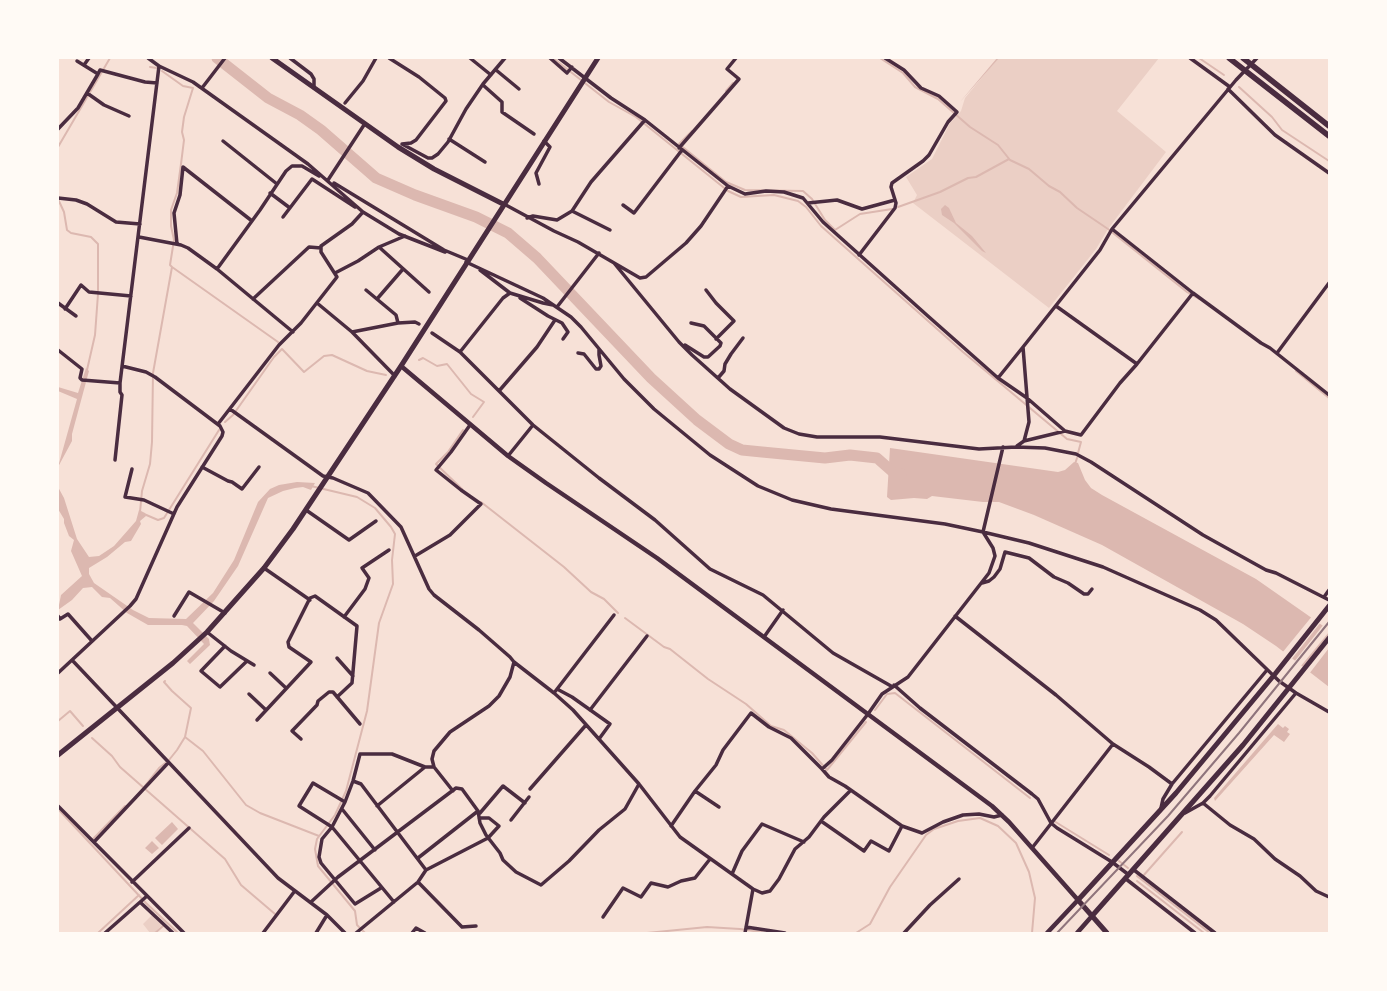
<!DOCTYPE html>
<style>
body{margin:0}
#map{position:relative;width:1387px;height:991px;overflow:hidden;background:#f7e1d7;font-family:Barlow,sans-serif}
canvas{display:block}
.frame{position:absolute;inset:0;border:59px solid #fffaf5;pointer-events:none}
</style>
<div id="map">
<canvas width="1387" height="991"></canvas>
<div class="frame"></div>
</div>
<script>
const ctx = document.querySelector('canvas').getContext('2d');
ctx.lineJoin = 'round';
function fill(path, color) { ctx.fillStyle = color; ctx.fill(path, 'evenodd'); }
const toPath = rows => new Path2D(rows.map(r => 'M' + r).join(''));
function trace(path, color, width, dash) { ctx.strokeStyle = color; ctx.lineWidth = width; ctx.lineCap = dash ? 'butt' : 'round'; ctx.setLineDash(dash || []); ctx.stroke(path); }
const green = toPath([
 [998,58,1159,58,1117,111,1166,152,1108,229,1096,249,1049,308,913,203,917,195,906,177,932,159,950,123,961,111,965,98],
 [152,915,162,925,154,933,150,933,143,924]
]);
const water = toPath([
 [997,58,999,58,960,102],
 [945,205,949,208,956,223,972,236,986,253,982,251,954,223,942,215,941,209],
 [86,368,89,371,72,434,72,441,58,467,77,399,58,391,58,387,78,393],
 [890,448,1058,472,1065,470,1074,462,1078,463,1085,480,1091,488,1102,495,1256,579,1329,630,1329,687,1276,646,1243,624,1102,545,1034,515,999,502,983,502,932,496,927,499,914,498,891,500,887,497],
 [297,482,315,483,311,490,303,487,295,488,283,491,268,498,238,566,214,601,193,623,209,639,210,645,190,664,187,661,204,644,187,626,182,625,148,625,127,613,110,598,102,597,92,587,83,588,72,600,58,610,61,595,82,576,71,551,74,540,69,536,64,523,64,519,58,509,58,487,64,498,77,539,89,557,99,556,114,546,136,521,139,510,145,513,146,516,140,521,141,524,131,541,125,542,107,557,89,568,89,574,94,583,133,610,149,618,186,619,213,593,234,560,258,502,270,489,279,485],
 [1278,724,1283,728,1285,726,1289,729,1287,732,1290,734,1284,742,1274,735,1215,801,1214,798],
 [172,822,178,829,162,845,155,838],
 [152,841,159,848,152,854,145,848]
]);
const pier = toPath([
 [1313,615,1321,622,1291,660,1282,653],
 [1324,624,1329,628,1329,632,1300,667,1294,662],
 [1329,634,1329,648,1309,674,1302,668]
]);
const stream = toPath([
 [553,58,609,102,636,117,728,191,741,197,774,195,798,201,806,207,821,226,963,352,1067,439,1081,442,1078,453],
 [880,58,903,73,915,87,938,99,970,127,998,145,1010,160,1029,169,1049,186,1060,192,1077,208,1108,229,1187,292,1199,299],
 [1199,58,1224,75],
 [150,67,157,68],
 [1239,87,1272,117,1282,130,1329,161],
 [726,91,733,83],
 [692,131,679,144,726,182,745,190,803,191,812,199,825,220,835,230,860,214,892,209],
 [58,147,110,58],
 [58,199,64,212,67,230,71,233,91,237,98,244,98,294,95,335,87,370],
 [898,207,940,192,968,178,976,177,1009,159],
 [172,267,278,342],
 [419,360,423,358,437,366,447,364,471,394,484,402,473,417],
 [1296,371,1329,398],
 [225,422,233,415,274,357,282,349,304,372,324,356,332,355,367,371,386,375],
 [1075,464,1077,458],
 [311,486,357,497,375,508,391,527,395,534,392,560,393,584,379,623,367,711,346,791,335,815,317,839,315,849,318,866,355,911,357,925,365,933],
 [462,489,436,464,448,452,463,430],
 [481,502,564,567,591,592,604,599,618,613],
 [140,512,142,491,150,464,152,442,153,373,172,267,170,265,174,240,171,226,171,210,177,193,181,164,184,140,182,132,184,117,193,88,183,86,162,71],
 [144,514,158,520,164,518,219,430],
 [625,618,664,647,670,649,708,679,746,704,771,726,784,730,812,753,827,770,866,722],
 [165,681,164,682,172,691,191,708,185,737,203,751,246,805,260,813,319,836],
 [875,710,887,694,895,693,1030,798],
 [58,721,70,711,83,726],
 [92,738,112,756,120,767,225,859,241,885,275,914],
 [144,787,159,768,169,760,177,750,185,737],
 [58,809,146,903,178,933],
 [1054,821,1109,855],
 [92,840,125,806],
 [1119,861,1128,868],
 [1137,876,1210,933],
 [1143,876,1182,832],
 [1137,881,1204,933],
 [98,933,139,895],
 [155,933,163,926],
 [647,933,707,927,740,929,767,933],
 [856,933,870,924,890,887,926,835,934,829,958,821,980,818,998,826,1016,843,1029,872,1035,898,1032,933]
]);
const river = toPath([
 [217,58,268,98,300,115,321,130,376,178,415,195,476,217,508,233,537,258,651,378,697,420,729,444,742,450,762,452,825,458,850,455,877,458,894,473,901,474]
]);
const minor = toPath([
 [148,58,159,66],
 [290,58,311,74,314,79,314,88],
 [389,58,419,77,445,98,446,101,416,140,411,143,402,144],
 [470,58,491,75],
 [550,58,567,73,572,67],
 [559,58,611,98,645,120,728,186,745,194,766,191,784,192,803,198,823,222,929,317,998,378,1027,398,1065,431],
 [1190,58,1230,87],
 [77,61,98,74,100,70,145,82,157,83],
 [84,65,89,58],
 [496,70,519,89],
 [483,85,502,102,502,112,534,134],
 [202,88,225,58],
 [1228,89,1275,135,1329,173],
 [87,93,104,105,129,116],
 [345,103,363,81,376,58],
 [58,129,78,108,98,74],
 [449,139,485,162],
 [223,141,277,184],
 [402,144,428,158,432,158,438,154,448,142,466,109,483,84,505,58],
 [679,148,739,79,727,69,736,58],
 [183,167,252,221],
 [328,180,364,125],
 [334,183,444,250,468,260],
 [539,184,536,173,550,147,544,141],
 [270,193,290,208],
 [58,198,76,200,87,204,116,222,140,224],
 [808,203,837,200,862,209,895,200],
 [504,204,554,231,578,242,640,278,646,277,686,243,701,226,728,186],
 [623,205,634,213,682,150],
 [572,211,610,230],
 [363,212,399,234,445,252],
 [283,217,312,179,355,207],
 [527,218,533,216,557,220,572,211,591,182,645,120],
 [139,237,181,245,188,248,217,269,293,332],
 [177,244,174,213,180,195,183,167],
 [379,247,429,292],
 [859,255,895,208,896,203,891,187,892,183,923,161,929,155,948,122,957,112,939,96,921,88,904,70,885,58],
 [466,262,543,298,571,317,581,327,624,379,654,409,710,455,758,486,792,500,831,509,945,524,983,532,1029,543,1103,567,1200,610,1216,620,1279,681,1296,693,1329,712],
 [614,263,679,342,692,355,730,389,784,428,799,434,817,437,880,437,979,449,1016,447,1045,448,1076,454,1091,462,1203,535,1266,570,1276,573,1329,600],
 [217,269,260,210,286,171,292,166,302,166,319,176],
 [480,270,510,293,543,303,553,305],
 [335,273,358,261,379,247,405,236],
 [366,290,396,315,398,323],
 [706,290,716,303,734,321,716,339],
 [1193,293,1261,343,1270,348,1329,395],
 [520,298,548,316,562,323,568,332,563,339],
 [253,299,309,247,321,248],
 [377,299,403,269],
 [58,303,76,316],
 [317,303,352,332,398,323,415,322,419,324],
 [1056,306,1137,364],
 [557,307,599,253],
 [65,309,81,285,89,292,131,296],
 [352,332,395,376],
 [432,333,460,352,533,425,599,478,655,520,710,569,763,595,833,653,891,686],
 [685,345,704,357,708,357,720,346,721,343,704,326,691,323],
 [58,350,82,369,80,378,82,380,120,383,159,66,193,82,308,164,363,212,352,224,321,246,321,252,337,277,301,323,279,345,218,424],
 [460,352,503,298,510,293],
 [578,353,584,354,596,369,599,369,601,366,599,355,599,349],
 [1277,353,1329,283],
 [718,378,724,371,725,364,731,354,743,338],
 [998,378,1023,347],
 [499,391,537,347,555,320],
 [230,409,323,476,333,478,368,493,401,527,429,589,434,595,479,630,510,657,514,662,554,693,573,710,639,784,680,837,753,889,762,893,770,891,779,879,795,849,809,837,824,817,850,791],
 [1024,441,1065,431,1081,435,1120,383,1137,364,1193,293,1112,229],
 [1017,446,1024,441,1029,422,1023,347,1100,250,1112,229,1236,80,1257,58],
 [508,456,533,425],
 [115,460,122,395,120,392,120,383],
 [202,467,228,481,232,482,242,489,259,467],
 [132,469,125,497,144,500,174,514],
 [306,510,349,540,376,521],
 [415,556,450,535,481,504,461,490,436,470,451,452,470,425],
 [264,568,310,600],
 [982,583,989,581,994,577,1000,569,1005,552,1029,558,1054,577,1068,583,1084,594,1088,594,1092,589],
 [1324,597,1329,590],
 [58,616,60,619,68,614,92,641],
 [174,616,189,592,225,613],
 [955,616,1056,695,1113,744,1032,848],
 [344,617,365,589,369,578,362,568,389,550],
 [207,632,231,651,254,665],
 [764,637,783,610],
 [225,646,201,671,220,687,247,661],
 [337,658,353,676],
 [72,660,278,878,327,915,345,933],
 [58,673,130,606,136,599,177,507,222,436,223,432,220,426,155,377,146,372,122,366],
 [270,673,286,688],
 [894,685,920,708,1032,794,1038,799,1051,823,1057,828,1112,862,1129,875],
 [557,689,572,697,610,724,599,739],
 [554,693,614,615],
 [249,694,266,710],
 [590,710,647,636],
 [257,720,311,662,289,647,288,642,310,598,315,596,357,626,352,683,337,697],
 [301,739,292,731,317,705,318,701,329,692,333,692,360,724],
 [1113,744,1149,767,1172,784],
 [353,781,361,784,426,870,418,882,356,933],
 [530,789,586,725],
 [453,791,434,767,432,759,434,751,450,732,489,706,499,696,510,677,514,662],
 [695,791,719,807],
 [345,802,313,783,299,806,332,827,394,902],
 [1203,803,1230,825,1254,839,1275,859,1300,876,1316,891,1329,897],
 [58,806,184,933],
 [377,806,425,767],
 [1161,808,1163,799,1172,784,1267,670],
 [342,809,375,850],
 [478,811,480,823,486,835,500,853,503,860,516,872,541,885,569,861,599,830,625,809,639,784],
 [480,813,503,786,525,803],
 [1185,813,1203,803,1210,796,1296,693],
 [1002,815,994,817,979,814,963,815,943,822,922,833,902,826,845,786,829,777,822,769,832,760,868,714,882,694,908,677,989,573,995,556,993,548,983,532,1003,447],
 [511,820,529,797],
 [821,821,864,851,871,841,889,851,902,826],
 [671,826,695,791,716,765,723,750,751,713,769,727,791,738,822,769],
 [94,842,168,763],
 [426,870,488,838,499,826,489,818,479,818],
 [1134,870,1215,933],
 [732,874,742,851,762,824,804,842],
 [1126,879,1195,933],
 [132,882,189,828],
 [418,882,462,927,476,926],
 [381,888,355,904,321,863,319,857,322,839,332,827,345,802,353,781,360,754,392,754,425,767,434,767],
 [311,902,338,877,456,788,462,789,478,811,418,858],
 [141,903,173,933],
 [603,917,623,888,641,897,651,883,668,887,681,881,695,878,710,859],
 [746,927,785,933],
 [105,933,147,896],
 [263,933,294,892],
 [316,933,327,915],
 [412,933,416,928,425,933],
 [745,933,753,889],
 [904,933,930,905,959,879]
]);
const tertiary = toPath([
 [401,366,508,456,546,483,657,558,992,806,1009,822,1078,900,1047,933],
 [1077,933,1092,916]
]);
const secondary = toPath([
 [272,58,398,147,434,169,503,204],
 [58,755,173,663,207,632,264,568,293,529,401,366,598,58],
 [1092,916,1243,745,1329,638],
 [1107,933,1078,900,1176,793,1275,674,1329,606]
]);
const primary = toPath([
 [1229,58,1329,136],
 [1243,58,1329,126]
]);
const rail = toPath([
 [1057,933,1168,816,1239,733,1329,622]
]);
fill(green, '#ebcfc5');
fill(water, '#dcb8b0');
fill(pier, '#f7e1d7');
trace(stream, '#dcb8b0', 2);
trace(river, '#dcb8b0', 11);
trace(minor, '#4a2c40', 3.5);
trace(tertiary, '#4a2c40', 4.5);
trace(secondary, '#4a2c40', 5);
trace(primary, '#4a2c40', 5.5);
trace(rail, '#8f747c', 2);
</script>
